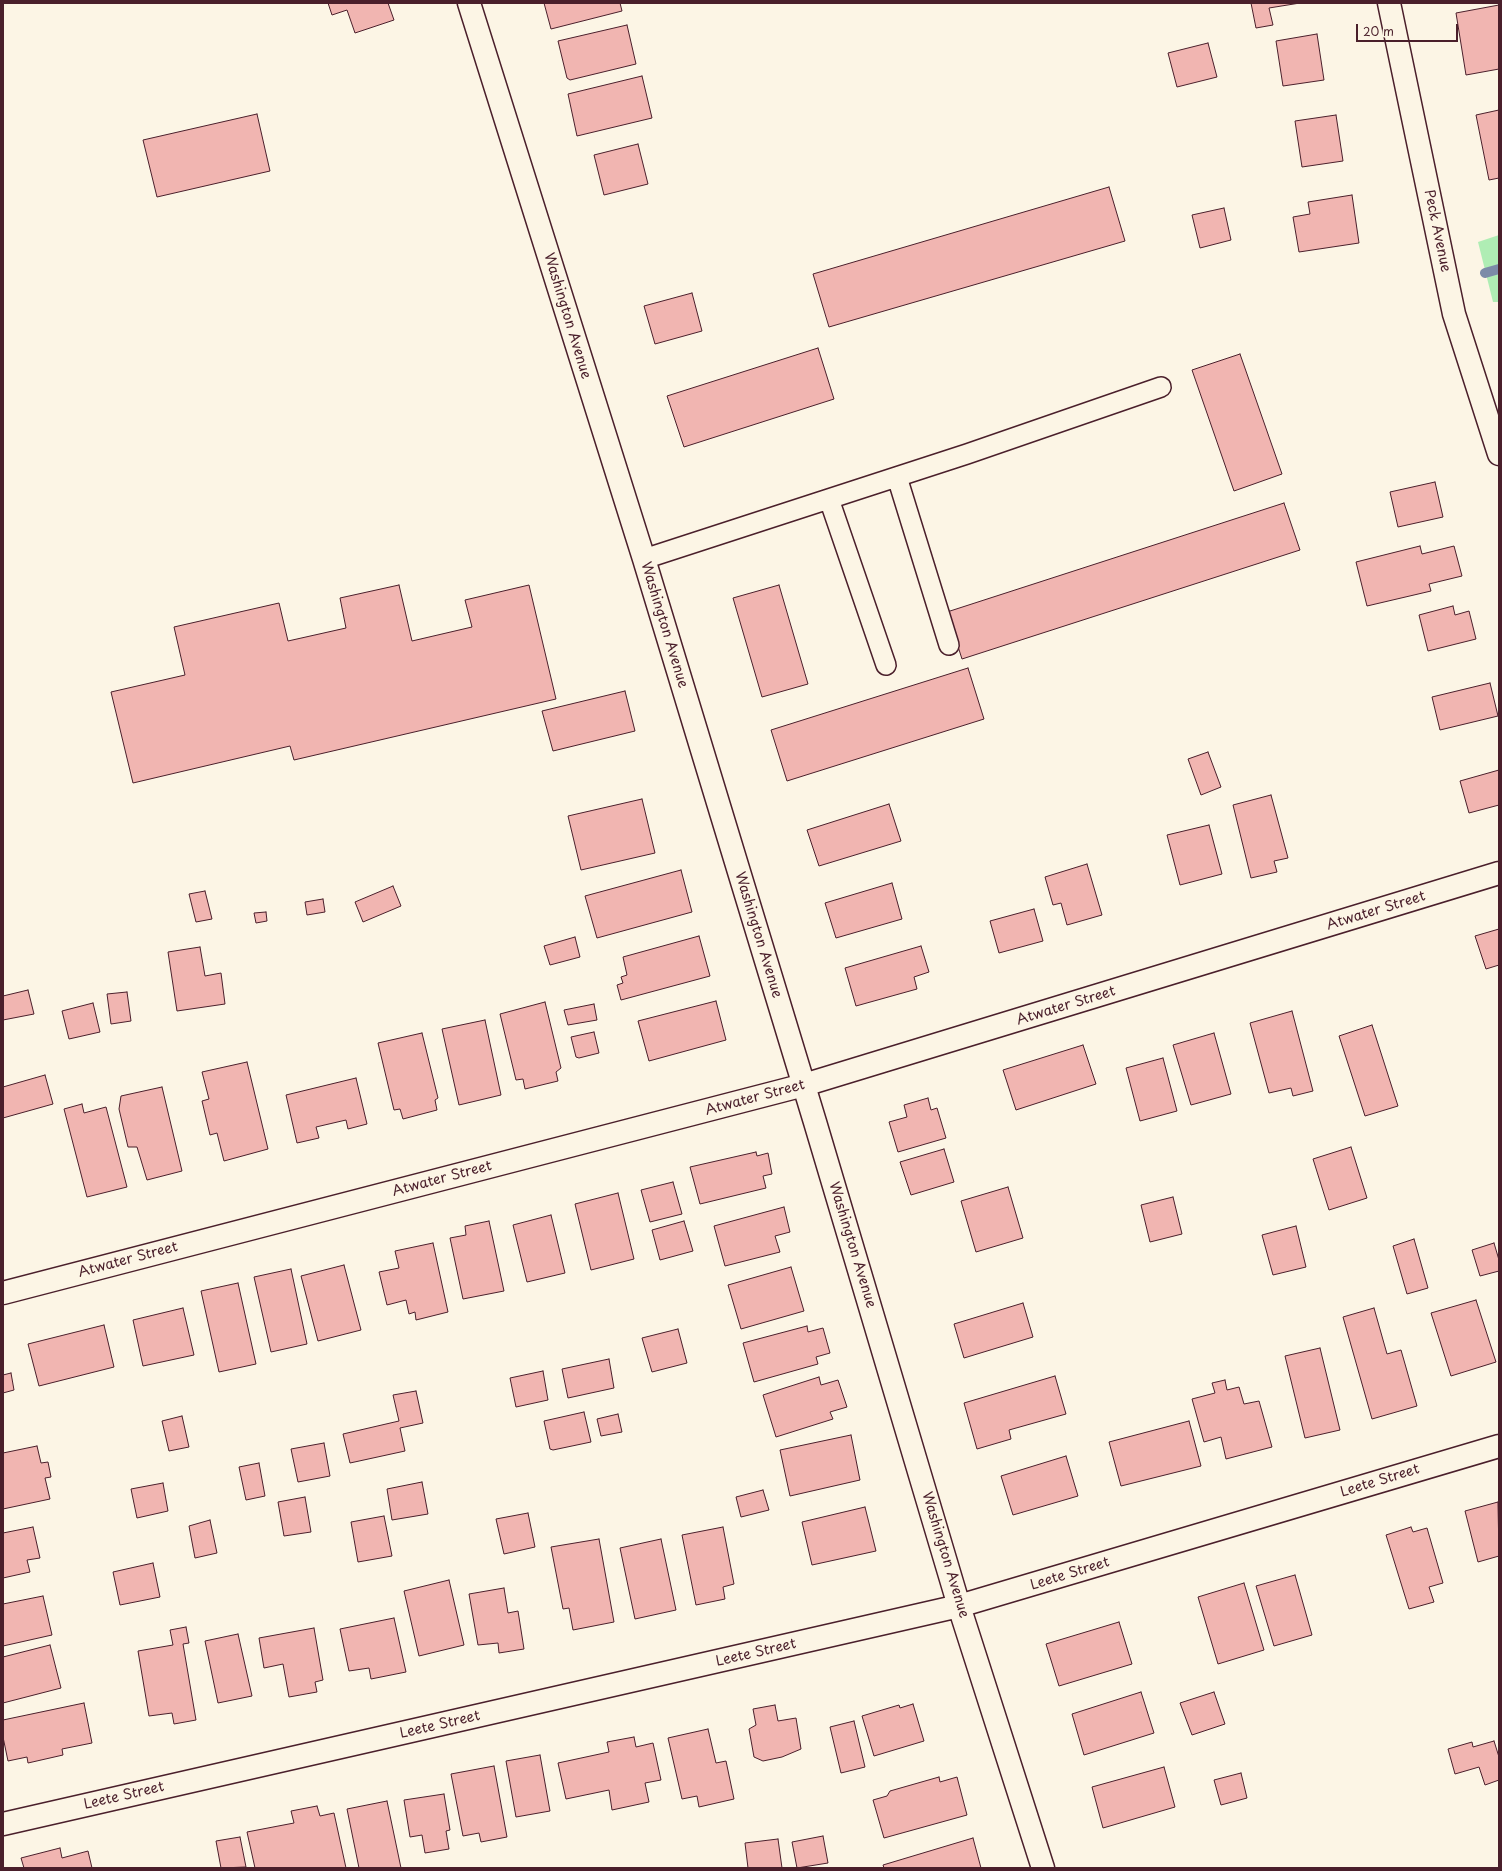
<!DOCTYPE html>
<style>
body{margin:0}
#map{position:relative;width:1502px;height:1871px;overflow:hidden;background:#fcf5e5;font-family:"Playpen Sans",sans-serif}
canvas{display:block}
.frame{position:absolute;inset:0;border:4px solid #4a1f2b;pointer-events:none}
.scale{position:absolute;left:1356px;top:24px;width:102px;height:18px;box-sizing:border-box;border:2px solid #4a1f2b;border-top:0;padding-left:5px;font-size:12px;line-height:14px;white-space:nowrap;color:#4a1f2b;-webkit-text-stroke:3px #fcf5e5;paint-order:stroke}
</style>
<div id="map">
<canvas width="1502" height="1871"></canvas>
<div class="frame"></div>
<div class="scale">20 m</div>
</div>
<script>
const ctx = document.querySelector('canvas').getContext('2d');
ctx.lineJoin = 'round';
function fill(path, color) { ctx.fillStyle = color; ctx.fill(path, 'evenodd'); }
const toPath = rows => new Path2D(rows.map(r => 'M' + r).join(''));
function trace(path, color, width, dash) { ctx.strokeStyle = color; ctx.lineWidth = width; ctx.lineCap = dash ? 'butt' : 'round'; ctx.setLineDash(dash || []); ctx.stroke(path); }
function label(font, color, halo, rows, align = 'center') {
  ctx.font = font + ' "Playpen Sans",sans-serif'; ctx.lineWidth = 3; ctx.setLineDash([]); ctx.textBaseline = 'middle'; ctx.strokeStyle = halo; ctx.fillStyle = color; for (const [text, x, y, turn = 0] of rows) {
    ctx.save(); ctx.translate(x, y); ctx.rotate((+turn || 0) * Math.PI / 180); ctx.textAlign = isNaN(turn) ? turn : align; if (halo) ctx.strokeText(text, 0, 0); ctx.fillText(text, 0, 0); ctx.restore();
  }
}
const green = toPath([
 [1499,235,1499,302,1493,302,1478,242]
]);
const stream = toPath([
 [1485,273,1499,269]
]);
const building = toPath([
 [328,3,388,3,394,20,355,33,347,10,332,15,328,3],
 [544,3,620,3,622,11,551,29,544,3],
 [1251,3,1300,3,1269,8,1273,25,1256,28,1251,3],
 [1499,5,1499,69,1466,75,1456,13,1499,5],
 [627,25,636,64,570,80,567,78,558,41,627,25],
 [1317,34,1324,80,1283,86,1276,41,1317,34],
 [1208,43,1217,77,1177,87,1168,53,1208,43],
 [642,76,652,118,577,136,568,94,642,76],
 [1499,110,1499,178,1489,180,1476,115,1499,110],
 [257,114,270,171,157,197,143,140,257,114],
 [1336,115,1343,161,1302,167,1295,121,1336,115],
 [638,144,648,184,604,195,594,155,638,144],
 [1109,187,1125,241,829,327,813,274,1109,187],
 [1352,195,1359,243,1299,252,1293,217,1310,214,1308,202,1352,195],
 [1224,208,1231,240,1200,248,1192,215,1224,208],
 [692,293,702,331,655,344,644,306,692,293],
 [818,348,834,399,684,447,667,396,818,348],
 [1240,354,1282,474,1234,491,1192,370,1240,354],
 [1435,482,1443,517,1398,527,1390,492,1435,482],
 [1284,503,1300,550,962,659,947,612,1284,503],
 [1420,546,1422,554,1454,546,1462,576,1429,584,1431,591,1367,606,1356,562,1420,546],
 [399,585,412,641,472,627,465,600,529,585,556,699,294,760,290,746,133,783,111,692,185,675,174,627,279,603,288,641,346,628,340,598,399,585],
 [779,585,808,684,762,697,733,598,779,585],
 [1453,606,1455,615,1469,611,1476,639,1428,651,1419,615,1453,606],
 [968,668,984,719,787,781,771,730,968,668],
 [1490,683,1498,716,1440,730,1432,697,1490,683],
 [625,691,635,731,553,751,542,711,625,691],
 [1208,752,1221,787,1201,795,1188,759,1208,752],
 [1499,770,1499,805,1469,813,1460,781,1499,770],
 [1271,795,1288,858,1274,861,1277,872,1251,878,1233,805,1271,795],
 [642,799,655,853,581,870,568,816,642,799],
 [889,804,901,841,819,866,807,830,889,804],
 [1209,825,1222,874,1180,885,1167,835,1209,825],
 [1087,864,1102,915,1067,925,1061,903,1053,905,1045,877,1087,864],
 [681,870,692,912,597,938,585,896,681,870],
 [892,883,902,919,836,938,825,903,892,883],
 [393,886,401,906,363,922,355,902,393,886],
 [205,891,212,919,196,922,189,894,205,891],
 [323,899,325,912,307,915,305,902,323,899],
 [1034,909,1043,941,999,953,990,921,1034,909],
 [266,912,267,921,256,923,254,913,266,912],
 [1499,929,1499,965,1486,969,1475,936,1499,929],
 [699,936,710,976,621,1000,617,985,623,983,621,977,627,975,623,957,699,936],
 [575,937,580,957,550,965,544,946,575,937],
 [921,946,929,972,914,977,917,989,856,1006,845,968,921,946],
 [200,947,205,976,221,973,225,1004,177,1011,168,952,200,947],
 [28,990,34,1014,3,1020,3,996,28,990],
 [127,992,131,1021,111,1024,107,994,127,992],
 [716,1001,726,1040,649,1061,638,1021,716,1001],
 [545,1002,561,1068,556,1072,558,1081,525,1089,523,1079,516,1080,500,1014,545,1002],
 [93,1003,100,1032,69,1039,62,1011,93,1003],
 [594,1004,597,1020,568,1025,564,1010,594,1004],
 [1292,1011,1313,1091,1293,1096,1291,1088,1269,1093,1250,1023,1292,1011],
 [485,1020,501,1095,459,1105,442,1029,485,1020],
 [1372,1025,1398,1106,1365,1116,1339,1036,1372,1025],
 [594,1032,599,1053,579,1058,576,1057,571,1037,594,1032],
 [422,1033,438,1098,435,1100,437,1110,403,1119,400,1109,394,1110,378,1043,422,1033],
 [1214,1033,1231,1094,1191,1105,1173,1045,1214,1033],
 [1083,1045,1096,1084,1016,1110,1003,1070,1083,1045],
 [1163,1058,1177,1111,1140,1121,1126,1068,1163,1058],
 [247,1062,268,1149,224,1161,217,1133,210,1135,202,1101,209,1099,202,1072,247,1062],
 [45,1075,53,1104,3,1118,3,1087,45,1075],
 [356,1078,367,1124,348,1129,346,1120,316,1127,319,1138,297,1143,286,1095,356,1078],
 [162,1087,182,1171,147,1180,137,1147,128,1147,119,1109,121,1096,162,1087],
 [928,1098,931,1110,937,1108,946,1138,898,1152,889,1122,907,1117,904,1105,928,1098],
 [82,1104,84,1113,106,1107,127,1187,87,1197,64,1109,82,1104],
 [1351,1147,1367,1198,1329,1210,1313,1159,1351,1147],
 [944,1149,954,1182,911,1195,900,1162,944,1149],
 [756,1152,757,1156,768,1153,772,1174,763,1176,766,1188,700,1204,690,1167,756,1152],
 [673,1182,682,1214,650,1222,641,1190,673,1182],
 [1008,1187,1023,1238,976,1252,961,1201,1008,1187],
 [618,1193,634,1259,591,1270,575,1204,618,1193],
 [1173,1197,1182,1234,1150,1242,1141,1205,1173,1197],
 [784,1207,790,1232,775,1236,780,1252,725,1266,714,1226,784,1207],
 [551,1215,565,1273,527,1282,513,1225,551,1215],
 [489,1221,504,1291,463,1299,450,1238,466,1235,465,1226,489,1221],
 [684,1221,693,1251,660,1260,652,1230,684,1221],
 [1296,1226,1306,1267,1273,1275,1262,1235,1296,1226],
 [1414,1239,1428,1288,1407,1294,1393,1246,1414,1239],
 [433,1243,448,1312,416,1320,415,1312,409,1314,406,1300,387,1305,379,1272,399,1268,395,1251,433,1243],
 [1494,1243,1499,1260,1499,1271,1480,1276,1472,1250,1494,1243],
 [344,1265,361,1330,318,1341,301,1276,344,1265],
 [791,1267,804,1311,741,1329,728,1285,791,1267],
 [291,1269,307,1344,271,1352,254,1277,291,1269],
 [238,1283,256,1364,219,1372,201,1291,238,1283],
 [1476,1300,1496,1362,1451,1376,1431,1313,1476,1300],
 [1023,1303,1033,1337,964,1358,954,1324,1023,1303],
 [183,1308,194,1355,143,1366,133,1320,183,1308],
 [1374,1308,1387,1354,1401,1350,1417,1406,1372,1419,1343,1317,1374,1308],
 [104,1325,114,1367,39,1386,28,1344,104,1325],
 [807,1326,808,1332,823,1328,830,1353,816,1357,818,1364,754,1382,743,1343,807,1326],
 [678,1329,687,1363,652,1372,642,1338,678,1329],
 [1320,1348,1340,1430,1305,1438,1285,1356,1320,1348],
 [609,1359,614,1388,568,1398,562,1369,609,1359],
 [543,1371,548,1400,516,1407,510,1378,543,1371],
 [11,1373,14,1390,3,1393,3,1375,11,1373],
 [1055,1376,1066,1414,1009,1430,1011,1439,977,1449,964,1403,1055,1376],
 [819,1377,821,1385,838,1380,847,1407,830,1412,833,1419,776,1437,763,1395,819,1377],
 [1225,1380,1227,1390,1239,1387,1244,1404,1259,1401,1272,1447,1226,1459,1221,1437,1204,1442,1192,1399,1215,1393,1212,1383,1225,1380],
 [416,1391,423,1423,400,1428,405,1451,350,1463,343,1434,399,1421,393,1395,416,1391],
 [584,1412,591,1442,553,1450,550,1449,544,1421,584,1412],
 [618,1414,622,1432,601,1436,597,1419,618,1414],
 [182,1416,189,1447,169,1451,162,1421,182,1416],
 [1189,1421,1201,1466,1121,1486,1109,1442,1189,1421],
 [851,1435,860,1480,790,1496,780,1450,851,1435],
 [324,1443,330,1476,298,1482,291,1449,324,1443],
 [37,1446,41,1463,48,1462,51,1477,45,1478,50,1499,3,1509,3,1453,37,1446],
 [1066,1456,1078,1496,1013,1515,1001,1476,1066,1456],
 [259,1463,265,1496,246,1500,239,1467,259,1463],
 [422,1482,428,1514,392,1520,387,1489,422,1482],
 [163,1483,168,1511,137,1518,131,1489,163,1483],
 [763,1490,769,1510,741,1517,736,1497,763,1490],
 [305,1497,311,1532,284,1536,278,1502,305,1497],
 [1498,1502,1499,1556,1478,1562,1465,1511,1498,1502],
 [865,1507,876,1551,812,1565,802,1522,865,1507],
 [528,1513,535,1547,504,1554,496,1519,528,1513],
 [384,1516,392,1556,358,1562,351,1522,384,1516],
 [210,1520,217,1553,195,1558,189,1526,210,1520],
 [33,1527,40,1558,27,1560,30,1572,3,1578,3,1533,33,1527],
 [723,1527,734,1584,723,1587,725,1599,696,1605,682,1535,723,1527],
 [1411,1527,1413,1532,1427,1528,1443,1583,1429,1587,1434,1602,1409,1609,1386,1535,1411,1527],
 [599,1539,614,1622,573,1630,569,1608,563,1609,551,1547,599,1539],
 [661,1539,676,1610,635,1619,620,1548,661,1539],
 [153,1563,160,1597,120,1605,113,1572,153,1563],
 [1295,1575,1312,1635,1274,1646,1256,1586,1295,1575],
 [449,1580,464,1645,419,1656,404,1591,449,1580],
 [1244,1583,1264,1650,1218,1664,1198,1597,1244,1583],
 [504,1588,508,1613,518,1611,524,1649,499,1653,498,1643,478,1645,469,1594,504,1588],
 [43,1596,52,1635,3,1646,3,1604,43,1596],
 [394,1618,406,1672,371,1679,369,1668,349,1671,340,1629,394,1618],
 [1119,1622,1132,1664,1059,1686,1046,1644,1119,1622],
 [186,1627,189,1643,183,1644,196,1720,174,1724,172,1713,149,1716,138,1651,173,1645,170,1630,186,1627],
 [314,1628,323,1680,315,1682,317,1692,289,1697,283,1664,264,1668,259,1638,314,1628],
 [238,1634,252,1696,218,1703,205,1641,238,1634],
 [50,1645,61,1688,3,1703,3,1657,50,1645],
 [1141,1692,1154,1733,1084,1755,1072,1714,1141,1692],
 [1214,1692,1225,1724,1192,1735,1180,1703,1214,1692],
 [84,1703,92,1743,62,1749,63,1755,28,1763,27,1757,8,1761,3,1737,3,1720,84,1703],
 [913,1704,924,1741,874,1756,862,1716,899,1705,900,1708,913,1704],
 [775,1705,778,1721,796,1718,801,1749,782,1757,763,1761,754,1757,749,1729,756,1725,753,1709,775,1705],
 [854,1721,865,1767,841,1773,830,1727,854,1721],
 [708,1729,716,1763,726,1761,734,1799,699,1807,697,1796,682,1799,668,1738,708,1729],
 [634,1737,636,1747,653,1743,661,1780,645,1783,649,1802,612,1810,609,1790,566,1799,558,1763,609,1752,607,1742,634,1737],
 [1494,1741,1499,1757,1499,1780,1485,1785,1479,1767,1455,1774,1448,1749,1472,1742,1473,1747,1494,1741],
 [540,1755,550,1811,516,1817,506,1761,540,1755],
 [494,1766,507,1837,481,1842,479,1833,463,1836,451,1774,494,1766],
 [1164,1767,1175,1807,1103,1828,1092,1787,1164,1767],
 [1241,1773,1247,1798,1221,1805,1214,1780,1241,1773],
 [939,1777,940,1782,957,1777,967,1815,884,1838,873,1800,887,1796,890,1791,939,1777],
 [444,1794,450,1830,446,1831,449,1849,425,1853,422,1835,410,1837,404,1800,444,1794],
 [387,1801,401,1868,359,1868,347,1809,387,1801],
 [317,1806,320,1816,334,1813,346,1868,255,1868,247,1832,294,1823,291,1811,317,1806],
 [823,1836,828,1863,797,1868,792,1842,823,1836],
 [240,1837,246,1867,221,1868,216,1841,240,1837],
 [973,1838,981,1868,884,1868,883,1865,973,1838],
 [778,1839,782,1868,748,1868,745,1843,778,1839],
 [60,1848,62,1858,88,1851,92,1868,24,1868,21,1858,60,1848]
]);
const lane = toPath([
 [897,477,949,645],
 [829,499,886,665],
 [644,559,967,454,1161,387]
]);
const street = toPath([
 [469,3,644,559,815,1122,959,1606,1043,1868],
 [1389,3,1454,314,1499,454],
 [3,1293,804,1085,1499,873],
 [3,1824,959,1606,1499,1446]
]);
const streetNames = [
 ["Peck Avenue",1437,231,78],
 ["Washington Avenue",567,316,73],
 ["Washington Avenue",664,625,73],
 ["Atwater Street",1376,911,-17],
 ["Washington Avenue",758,935,73],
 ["Atwater Street",1066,1006,-17],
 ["Atwater Street",755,1098,-15],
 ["Atwater Street",442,1179,-15],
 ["Washington Avenue",852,1245,73],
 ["Atwater Street",128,1260,-15],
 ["Leete Street",1380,1481,-17],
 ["Washington Avenue",945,1555,73],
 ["Leete Street",1070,1574,-17],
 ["Leete Street",756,1653,-13],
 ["Leete Street",440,1725,-13],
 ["Leete Street",124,1796,-13]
];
fill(green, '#afedb4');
trace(stream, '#7c8ba8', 10);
fill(building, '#f1b5b1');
trace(building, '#4a1f2b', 1);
trace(lane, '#4a1f2b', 22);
trace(street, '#4a1f2b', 25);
trace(lane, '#fcf5e5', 19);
trace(street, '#fcf5e5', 22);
label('14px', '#4a1f2b', '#fcf5e5', streetNames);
</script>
